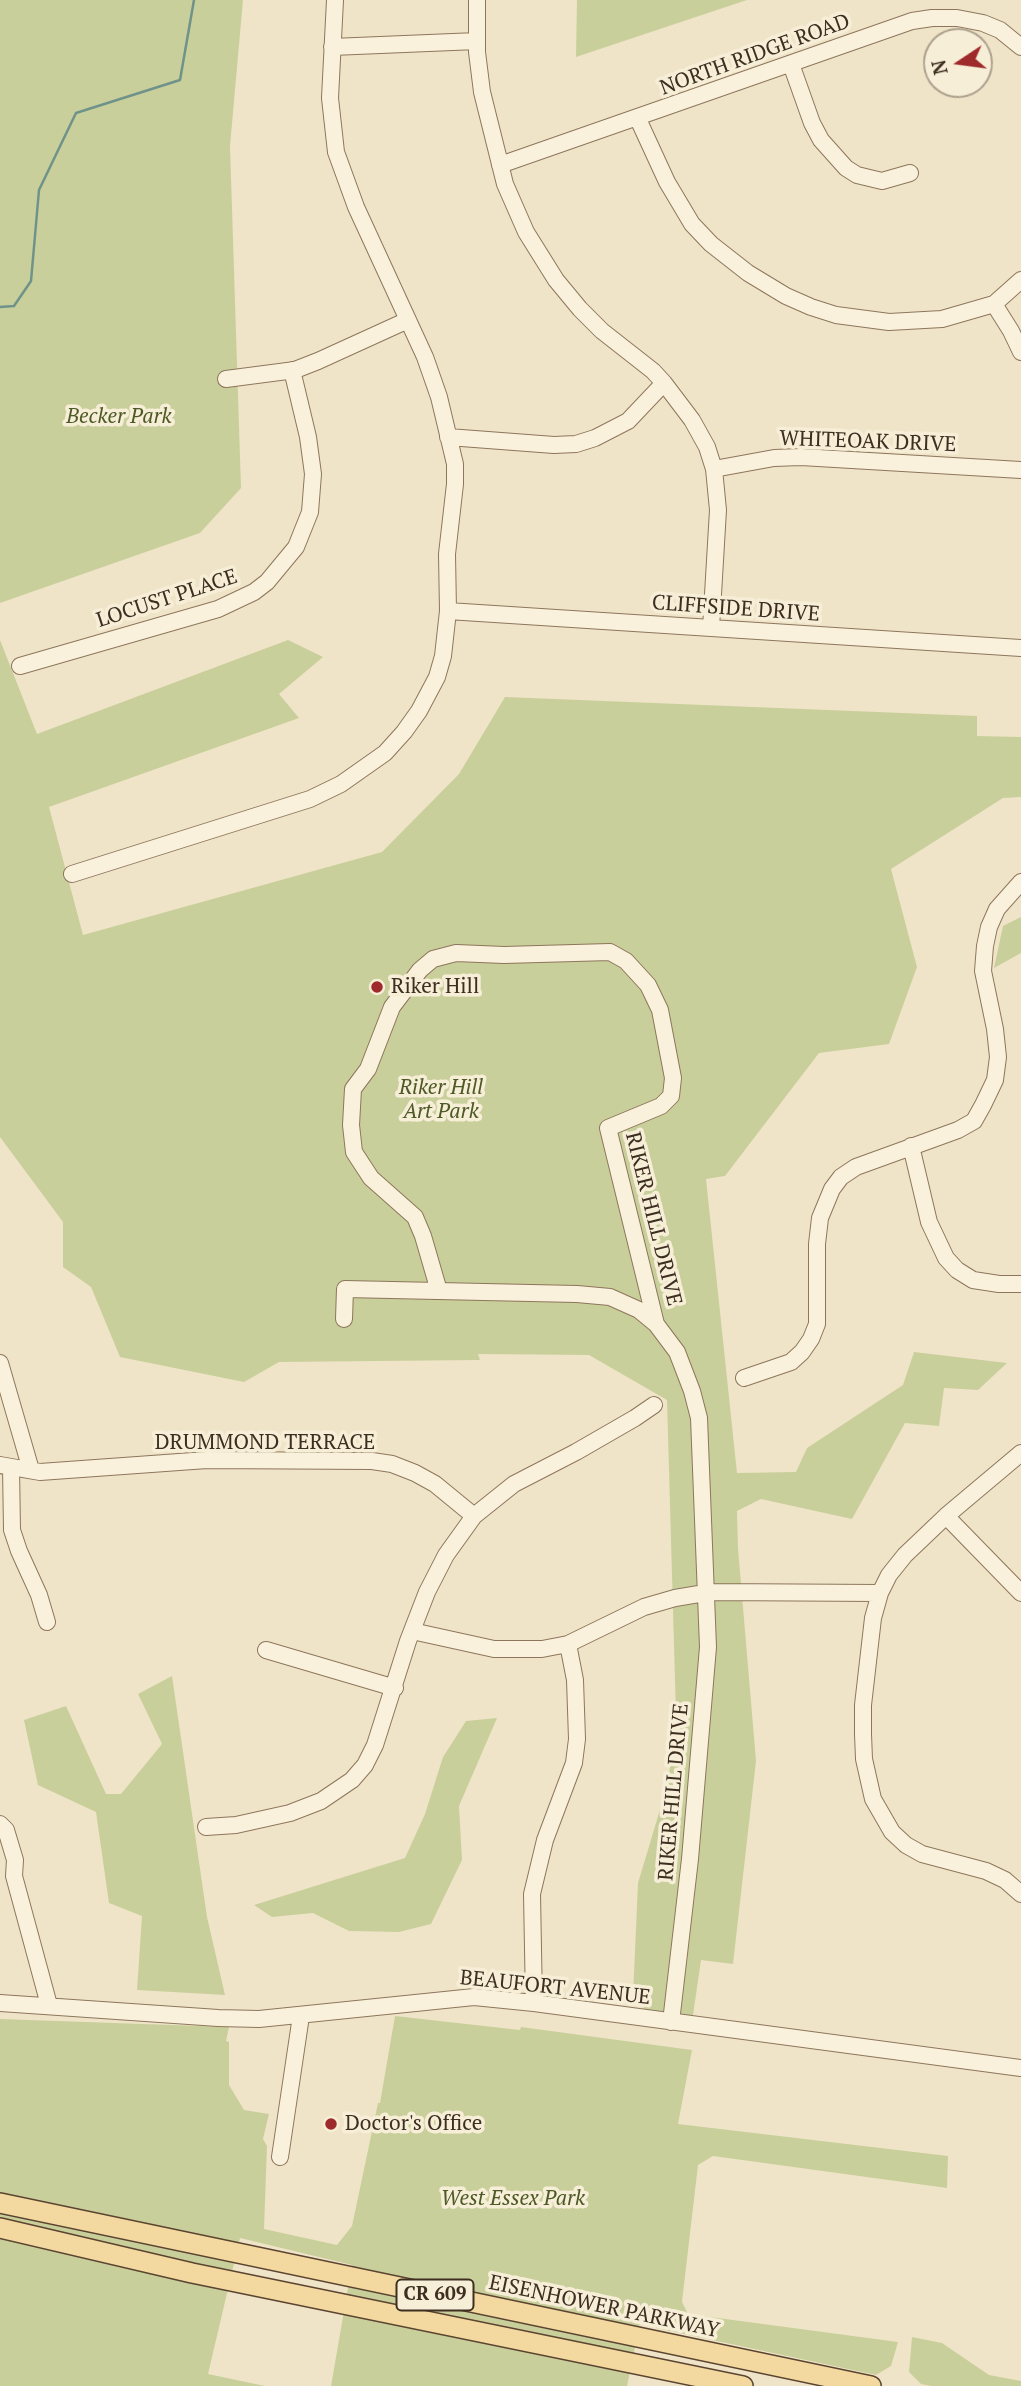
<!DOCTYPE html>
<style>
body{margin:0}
#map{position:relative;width:1021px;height:2386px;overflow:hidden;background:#f0e4c8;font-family:"PT Serif",serif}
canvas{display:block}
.north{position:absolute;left:923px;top:28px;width:70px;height:70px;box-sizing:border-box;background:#f7eed8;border:2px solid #ada18e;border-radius:50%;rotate:257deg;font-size:19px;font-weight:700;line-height:28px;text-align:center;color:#3d2e20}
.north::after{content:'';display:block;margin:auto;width:24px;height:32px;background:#9e2a2b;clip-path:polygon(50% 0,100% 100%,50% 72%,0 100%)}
</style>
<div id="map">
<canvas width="1021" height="2386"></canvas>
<div class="north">N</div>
</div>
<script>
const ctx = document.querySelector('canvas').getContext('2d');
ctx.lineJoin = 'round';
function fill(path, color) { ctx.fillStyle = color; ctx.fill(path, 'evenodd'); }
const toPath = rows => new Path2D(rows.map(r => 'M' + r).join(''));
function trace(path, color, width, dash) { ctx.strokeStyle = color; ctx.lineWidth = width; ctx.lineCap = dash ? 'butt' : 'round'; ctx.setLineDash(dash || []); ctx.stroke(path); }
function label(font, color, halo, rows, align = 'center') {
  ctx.font = font + ' "PT Serif",serif'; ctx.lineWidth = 7; ctx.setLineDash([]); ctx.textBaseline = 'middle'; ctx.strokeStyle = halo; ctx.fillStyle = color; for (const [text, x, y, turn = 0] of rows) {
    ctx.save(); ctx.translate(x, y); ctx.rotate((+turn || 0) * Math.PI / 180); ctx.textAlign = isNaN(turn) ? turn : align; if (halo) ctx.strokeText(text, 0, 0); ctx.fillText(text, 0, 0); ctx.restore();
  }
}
const green = toPath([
 [0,0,243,0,230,146,241,488,200,533,0,603],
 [577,0,747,0,576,57],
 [0,640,37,734,288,640,323,657,279,694,299,718,49,807,83,935,382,852,459,774,505,697,977,716,977,736,1021,737,1021,797,1003,798,891,869,917,967,889,1044,819,1053,725,1176,706,1179,737,1473,796,1472,807,1448,903,1385,914,1352,1007,1363,978,1390,944,1388,939,1426,905,1423,852,1519,761,1499,737,1511,738,1548,756,1761,733,1964,701,1960,692,2022,643,2014,645,1997,633,1996,638,1883,668,1783,676,1715,667,1400,589,1355,478,1354,480,1360,279,1362,244,1382,120,1357,91,1287,63,1267,63,1222,0,1137],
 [1021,917,1021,953,994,968,1003,926],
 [172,1676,207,1917,225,1995,137,1990,142,1916,109,1903,96,1812,38,1785,24,1720,66,1706,106,1794,121,1794,162,1744,138,1694],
 [497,1718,459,1806,462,1860,431,1924,399,1932,349,1931,313,1913,272,1917,254,1905,405,1858,425,1814,443,1757,466,1721],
 [395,2016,520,2030,521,2027,692,2050,678,2124,948,2156,947,2188,713,2156,698,2165,682,2302,688,2314,898,2342,891,2366,876,2375,656,2328,659,2316,642,2313,627,2386,331,2386,352,2265,240,2238,208,2374,265,2386,0,2386,0,2019,229,2027,226,2041,229,2042,229,2085,244,2110,269,2114,263,2139,267,2146,264,2229,337,2245,352,2226,378,2103,380,2103],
 [912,2337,942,2343,989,2375,1021,2381,1021,2386,931,2386,921,2384,909,2372]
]);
const stream = toPath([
 [0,307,14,306,31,281,39,190,76,113,180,80,194,0]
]);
const minor = toPath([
 [477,0,477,52,482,92,505,184,526,232,556,280,580,309,602,331,653,371,664,383,692,420,707,447,714,469,718,510,711,628],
 [332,47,477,41],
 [791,64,812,123,821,140,846,168,857,175,882,181,910,173],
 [638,119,667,182,692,224,711,244,748,273,786,296,811,307,836,315,889,322,942,319,994,304,1021,280],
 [500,165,912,21,932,18,957,18,983,23,1000,30,1021,47],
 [994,304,1011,331,1021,352],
 [226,379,295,370,318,361,408,320],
 [448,437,554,445,576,444,595,438,628,421,664,383],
 [714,469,774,458,801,457,1021,470],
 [448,611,1021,648],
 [20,666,218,609,254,592,267,582,296,547,310,512,313,474,308,437,292,370],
 [72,874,310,799,341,784,385,753,404,732,419,711,437,677,443,656,448,611,447,554,455,484,455,464,439,397,425,357,356,207,336,152,330,98,335,0],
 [911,1146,929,1222,946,1258,957,1270,973,1280,999,1284,1021,1284],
 [439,1291,423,1236,415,1217,371,1178,354,1152,351,1125,353,1089,368,1069,392,1007,420,970,433,959,456,953,504,955,610,952,626,961,648,985,660,1010,673,1078,671,1096,661,1106,608,1128,656,1324],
 [344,1319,345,1289,577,1294,610,1297,639,1310,656,1324,677,1352,692,1391,699,1418,708,1647,690,1859,671,2022],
 [0,1363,31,1470],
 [744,1378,791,1362,802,1352,811,1339,817,1324,817,1244,820,1218,832,1189,841,1177,856,1167,958,1130,974,1121,983,1105,995,1080,998,1057,995,1029,983,971,985,946,989,927,997,909,1021,882],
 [1021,1453,946,1516,905,1555,889,1575,880,1593,873,1618,863,1705,863,1734,864,1759,873,1799,892,1832,906,1845,922,1854,986,1871,1005,1880,1021,1894],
 [0,1465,40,1472,207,1460,372,1461,392,1464,415,1473,435,1484,474,1516],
 [11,1467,12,1530,19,1551,39,1595,47,1622],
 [946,1516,1021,1593],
 [412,1631,494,1649,542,1649,568,1644,644,1607,675,1598,711,1592,880,1593],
 [266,1650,395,1688],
 [0,1824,6,1830,15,1860,14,1876,49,2005],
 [206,1827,236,1825,290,1813,321,1801,352,1780,365,1765,375,1745,408,1641,427,1592,446,1555,474,1516,514,1484,576,1452,635,1418,654,1405],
 [0,2003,218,2018,259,2019,474,1997,534,2003,1021,2068],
 [534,2003,532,1894,545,1840,574,1763,577,1739,575,1680,568,1644],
 [280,2157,301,2016]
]);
const major = toPath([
 [0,2203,871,2386],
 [0,2228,192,2273,743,2386]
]);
const markers = [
 [377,987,7,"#9e2a2b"],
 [331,2124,7,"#9e2a2b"]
];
const shields = [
 [435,2295,77]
];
const shieldNames = [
 ["CR 609",435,2295]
];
const streetNames = [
 ["NORTH RIDGE ROAD",755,55,-20],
 ["WHITEOAK DRIVE",868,442,2],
 ["LOCUST PLACE",167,599,-18],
 ["CLIFFSIDE DRIVE",736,609,4],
 ["RIKER HILL DRIVE",653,1219,76],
 ["DRUMMOND TERRACE",265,1443],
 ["RIKER HILL DRIVE",674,1792,-85],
 ["BEAUFORT AVENUE",555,1988,6],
 ["EISENHOWER PARKWAY",604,2307,12]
];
const parkNames = [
 ["Becker Park",119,417],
 ["Riker Hill",441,1088],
 ["Art Park",441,1112],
 ["West Essex Park",513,2199]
];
const poiNames = [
 ["Riker Hill",391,987],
 ["Doctor's Office",345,2124]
];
fill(green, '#c9cf9b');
trace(stream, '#6f938a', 2.5);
trace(minor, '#8d765c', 18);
trace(major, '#5b4430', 22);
trace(minor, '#faf1dc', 16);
trace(major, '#f3d9a0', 19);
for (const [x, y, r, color] of markers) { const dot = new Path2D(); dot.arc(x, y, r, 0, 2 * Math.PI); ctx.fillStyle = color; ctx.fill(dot); trace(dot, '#f7eed8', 2.5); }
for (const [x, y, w] of shields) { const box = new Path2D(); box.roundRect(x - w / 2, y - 15.5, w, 31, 5); ctx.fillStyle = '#f7eed8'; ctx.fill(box); trace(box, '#3d2e20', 2); }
label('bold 19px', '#3d2e20', null, shieldNames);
label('21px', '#3d2e20', '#f7eed8', streetNames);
label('italic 21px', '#4d5a26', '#f7eed8', parkNames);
label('21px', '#3d2e20', '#f7eed8', poiNames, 'left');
</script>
